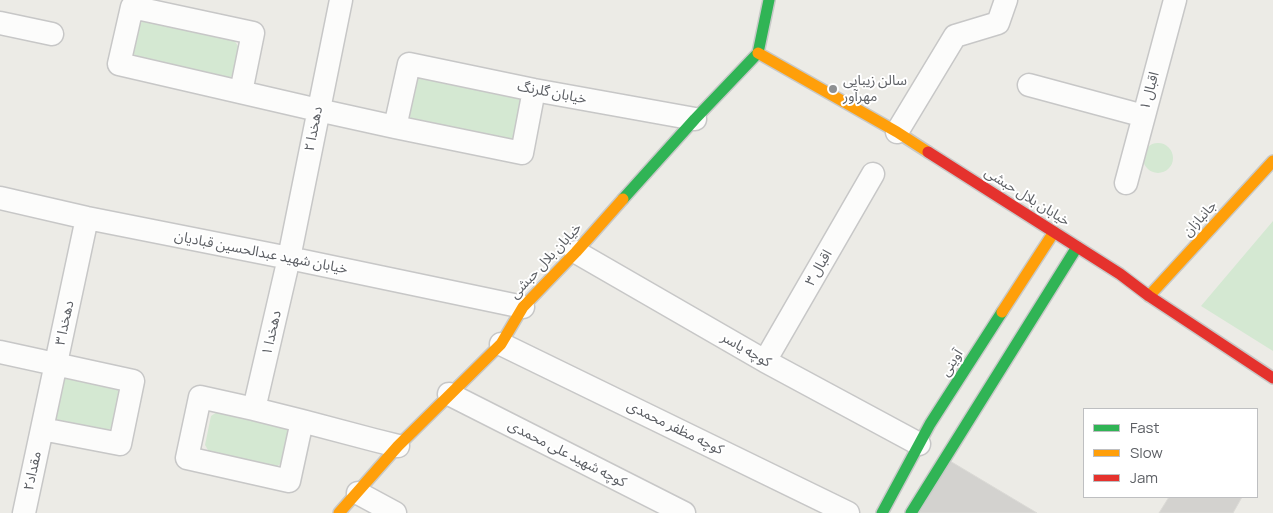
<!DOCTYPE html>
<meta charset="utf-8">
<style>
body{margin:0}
#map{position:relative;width:1273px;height:513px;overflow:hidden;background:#ecebe6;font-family:Manrope,sans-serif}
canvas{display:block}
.legend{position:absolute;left:1083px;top:408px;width:175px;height:90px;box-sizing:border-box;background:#fff;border:1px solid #bebfc1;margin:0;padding:6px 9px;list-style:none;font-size:15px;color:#5c5f64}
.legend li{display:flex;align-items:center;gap:10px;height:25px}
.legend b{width:25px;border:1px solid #bebfc1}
</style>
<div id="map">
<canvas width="1273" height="513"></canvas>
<ul class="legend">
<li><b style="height:6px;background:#30b455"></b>Fast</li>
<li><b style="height:6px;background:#ff9f0a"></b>Slow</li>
<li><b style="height:6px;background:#e5322d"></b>Jam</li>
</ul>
</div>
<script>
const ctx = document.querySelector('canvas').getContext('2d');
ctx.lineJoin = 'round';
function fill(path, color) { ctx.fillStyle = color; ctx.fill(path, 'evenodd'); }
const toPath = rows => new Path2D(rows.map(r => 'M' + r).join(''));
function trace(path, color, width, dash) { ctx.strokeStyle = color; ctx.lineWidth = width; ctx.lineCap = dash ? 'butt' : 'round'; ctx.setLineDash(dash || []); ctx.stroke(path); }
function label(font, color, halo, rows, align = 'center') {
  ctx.font = font + ' Manrope,"Noto Sans Arabic",sans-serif'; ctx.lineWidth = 4; ctx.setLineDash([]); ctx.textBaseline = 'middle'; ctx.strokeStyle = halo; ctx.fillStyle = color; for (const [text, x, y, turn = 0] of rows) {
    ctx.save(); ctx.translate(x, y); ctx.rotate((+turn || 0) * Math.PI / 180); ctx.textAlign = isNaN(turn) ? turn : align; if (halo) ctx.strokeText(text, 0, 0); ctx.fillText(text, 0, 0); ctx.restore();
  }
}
const green = toPath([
 [150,18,233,38,239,48,239,68,232,76,223,81,140,62,135,56,129,44,136,25],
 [416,73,523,96,513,143,406,119],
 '1143 158a15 15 0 1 1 30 0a15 15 0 1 1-30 0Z',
 [1273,221,1273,351,1201,306],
 [70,374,112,383,120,393,111,428,104,433,57,423,53,414,59,378],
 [220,410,285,425,291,435,285,461,274,468,211,455,205,445,211,416]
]);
const building = toPath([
 [950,461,1037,513,919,513,950,461],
 [1169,497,1242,497,1233,513,1159,513,1169,497]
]);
const street = toPath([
 [0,23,52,34],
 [1029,85,1144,116],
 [241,92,253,33,132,7,119,64,318,110,395,127,522,153,534,90],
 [395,127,409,64,534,90,695,119],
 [897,132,955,36,998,23,1006,0],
 [1126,183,1175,0],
 [0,198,87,218,289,258,523,307],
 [576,252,765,361,919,444],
 [501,344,848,513],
 [0,352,133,381,120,444,42,429],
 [765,361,873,174],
 [449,394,684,513],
 [254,409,289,258,341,0],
 [302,421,289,481,187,458,200,397,254,409,302,421,374,440,398,446],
 [358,493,395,513],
 [24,513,87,218]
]);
const fast = toPath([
 [623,199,695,119,758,53,769,0],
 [882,513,930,424,1002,312],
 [911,513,1077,247]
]);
const slow = toPath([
 [758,53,897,132,928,152],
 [1149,296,1273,161],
 [1002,312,1054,232],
 [339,513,398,446,501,344,523,307,576,252,623,199]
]);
const jam = toPath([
 [928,152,1120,274,1149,296,1273,378]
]);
const markers = [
 [833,89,5,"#8e9092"]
];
const poiNames = [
 ["سالن زیبایی",843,81],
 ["مهرآور",843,97]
];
const streetNames = [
 ["اقبال ۱",1150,91,-75],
 ["خیابان گلرنگ",552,93,11],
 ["دهخدا ۲",314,129,-79],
 ["خیابان بلال حبشی",1027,197,32],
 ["جانبازان",1200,219,-48],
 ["خیابان شهید عبدالحسین قبادیان",261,253,11],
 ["خیابان بلال حبشی",546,261,-47],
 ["اقبال ۳",819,268,-60],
 ["دهخدا ۳",65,323,-78],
 ["دهخدا ۱",272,333,-77],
 ["کوچه یاسر",746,350,30],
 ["آوینی",952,363,-57],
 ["کوچه مظفر محمدی",675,428,26],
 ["کوچه شهید علی محمدی",567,454,27],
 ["مقداد۲",33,471,-78]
];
fill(green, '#d4e8d2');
fill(building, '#d3d2cf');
trace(building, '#dbdad6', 1);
trace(street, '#c7c7c7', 25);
trace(fast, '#c8c9c8', 14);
trace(slow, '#c8c9c8', 14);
trace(jam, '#c8c9c8', 14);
trace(street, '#fcfcfb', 22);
trace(fast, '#30b455', 11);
trace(slow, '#ff9f0a', 11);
trace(jam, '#e5322d', 11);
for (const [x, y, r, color] of markers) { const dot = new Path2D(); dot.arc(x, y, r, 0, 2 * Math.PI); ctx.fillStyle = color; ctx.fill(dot); trace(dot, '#fff', 2); }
label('14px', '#5c5f64', '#fff', poiNames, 'left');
label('14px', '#5c5f64', '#fff', streetNames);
</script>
